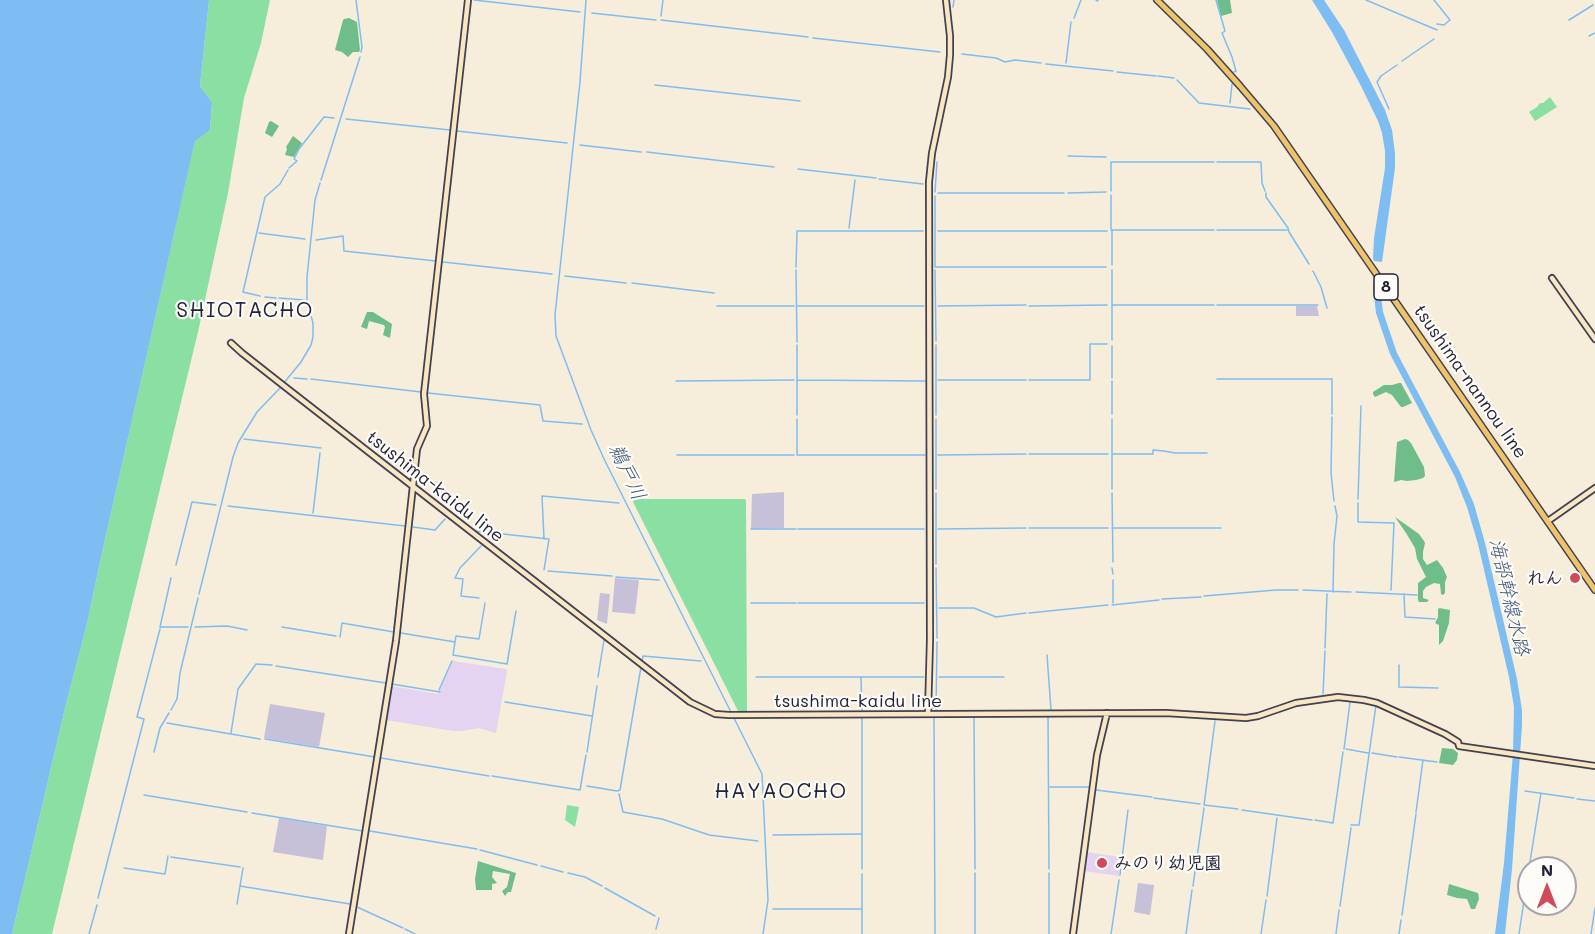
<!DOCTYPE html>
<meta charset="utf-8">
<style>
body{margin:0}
#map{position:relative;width:1595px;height:934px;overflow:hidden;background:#f7eddb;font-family:Mali,sans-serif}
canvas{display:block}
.north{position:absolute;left:1517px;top:856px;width:60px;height:60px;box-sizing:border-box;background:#fdfcf7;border:2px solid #a5a5ac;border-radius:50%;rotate:0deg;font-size:16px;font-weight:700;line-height:24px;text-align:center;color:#22223b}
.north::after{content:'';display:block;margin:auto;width:21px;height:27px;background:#d1495b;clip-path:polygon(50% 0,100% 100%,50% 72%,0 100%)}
</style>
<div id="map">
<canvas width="1595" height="934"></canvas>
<div class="north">N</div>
</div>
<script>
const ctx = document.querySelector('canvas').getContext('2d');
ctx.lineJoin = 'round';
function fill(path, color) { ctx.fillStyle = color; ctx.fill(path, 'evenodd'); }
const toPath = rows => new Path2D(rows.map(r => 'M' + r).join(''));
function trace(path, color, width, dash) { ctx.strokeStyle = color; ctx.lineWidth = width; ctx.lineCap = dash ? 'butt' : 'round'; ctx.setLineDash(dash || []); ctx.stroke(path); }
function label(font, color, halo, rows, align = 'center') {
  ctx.font = font + ' Mali,"Klee One",sans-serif'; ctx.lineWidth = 4.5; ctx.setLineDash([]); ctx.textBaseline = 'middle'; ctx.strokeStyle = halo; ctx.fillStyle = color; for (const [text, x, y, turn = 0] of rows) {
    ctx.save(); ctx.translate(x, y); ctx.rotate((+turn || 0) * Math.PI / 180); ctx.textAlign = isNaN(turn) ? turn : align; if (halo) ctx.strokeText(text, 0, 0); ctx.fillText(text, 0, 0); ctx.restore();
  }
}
const built = toPath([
 [453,661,506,669,507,671,496,733,479,728,462,731,453,731,386,720,392,686,438,694],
 [1086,852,1121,857,1119,876,1084,871]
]);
const industrial = toPath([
 [1296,306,1317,306,1319,316,1296,316],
 [784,492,784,528,751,529,752,494],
 [615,578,639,580,635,614,612,612],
 [600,593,610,594,607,624,597,620],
 [270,704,325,713,319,747,264,738],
 [279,818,327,826,323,860,273,852],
 [1138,883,1154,885,1154,886,1150,915,1134,912]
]);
const green = toPath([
 [209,0,270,0,261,43,244,98,228,193,198,332,52,934,12,934,66,704,86,628,102,553,195,140,210,130,212,102,200,86],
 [1550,97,1557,107,1535,121,1529,112,1537,107,1540,103,1543,103],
 [634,499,745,499,746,501,747,711,738,711,633,502],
 [567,805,579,807,575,827,565,820]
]);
const forest = toPath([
 [1217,0,1230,0,1232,13,1221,16],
 [349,18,357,22,360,50,359,52,353,52,348,57,342,52,335,50,343,20,344,19],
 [271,121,279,126,272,137,265,133,269,122],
 [293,136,302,143,294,157,285,155,287,149,286,147],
 [367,312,373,312,392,324,390,338,383,335,385,327,384,325,369,321,367,329,361,327],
 [1399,383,1401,383,1412,403,1403,407,1401,407,1392,395,1386,392,1375,397,1373,394,1373,392,1384,385,1392,385],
 [1405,439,1408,440,1411,443,1424,467,1425,476,1423,478,1416,480,1407,481,1401,480,1394,482,1397,442],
 [1395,517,1419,534,1424,541,1425,543,1423,552,1423,559,1427,565,1437,560,1443,568,1447,577,1445,582,1445,593,1443,595,1441,594,1440,584,1434,583,1426,587,1423,591,1423,598,1429,600,1427,602,1419,602,1418,600,1418,583,1426,577,1417,559,1415,548,1406,533],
 [1439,608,1450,610,1449,623,1443,641,1439,645,1439,625,1435,623,1438,617,1438,610],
 [1442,748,1453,749,1458,753,1457,760,1453,765,1439,763],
 [478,861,516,873,511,892,508,892,505,896,502,891,507,887,510,874,493,871,492,877,497,883,492,884,492,890,476,890,475,879],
 [1449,884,1478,893,1479,899,1475,909,1471,909,1467,899,1457,898,1447,895]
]);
const water = toPath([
 [0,0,209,0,200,86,212,102,210,130,195,141,102,553,86,628,66,704,12,934,0,934],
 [1312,0,1324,0,1344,30,1385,110,1392,130,1395,153,1395,168,1382,262,1374,261,1373,258,1374,238,1385,168,1385,151,1382,133,1378,121,1361,86,1332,32],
 [1373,286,1380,287,1383,312,1397,353,1460,472,1474,504,1485,543,1517,679,1522,710,1522,726,1512,869,1505,934,1495,934,1504,863,1513,753,1514,707,1509,677,1478,544,1467,507,1455,477,1390,354,1376,313]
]);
const stream = toPath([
 [356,0,362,47,361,52],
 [474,0,580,12],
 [586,0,580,82,555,315,556,336,591,430,605,461,762,774,768,900,763,934],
 [1096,0,1098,1],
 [1216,0,1225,31,1222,33,1232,57,1236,71,1234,72],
 [1366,0,1437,30],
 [1434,0,1450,20,1444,25,1437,24],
 [953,7,954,0],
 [592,13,656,20],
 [661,16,663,0],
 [1074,18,1081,0],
 [661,20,808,37],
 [1569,20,1593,5],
 [1589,36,1595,33],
 [813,38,940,52],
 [962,54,996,58,1005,62,1015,60,1041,63],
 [1402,61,1434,39],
 [1066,63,1071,22],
 [1046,64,1113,71],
 [1117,72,1156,76],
 [1158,76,1174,78],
 [1177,80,1199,103,1250,109],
 [655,85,800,101],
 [1230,103,1232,84],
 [1389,109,1377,82,1381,76,1397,65],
 [346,119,450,130],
 [457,131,567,143],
 [580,145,641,152],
 [647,152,774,167],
 [1068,156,1106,157],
 [1217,162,1261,162,1262,183,1265,191],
 [289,168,297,161,294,159,299,149,324,117,334,118],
 [798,169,876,178],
 [879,179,923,184],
 [321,180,360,57],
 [1111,191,1111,162,1214,162],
 [935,192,937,162],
 [938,193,1064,193],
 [1068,193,1106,192],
 [1266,193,1266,197,1288,228,1289,232,1309,264],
 [1111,195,1111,229],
 [935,196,935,267,1106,267],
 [849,228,855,180],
 [1111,230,1214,230],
 [1217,230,1287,230],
 [938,231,1107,231],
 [259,233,305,239],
 [316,240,343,236,344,251,436,261],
 [443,262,552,274],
 [1112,265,1112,231],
 [796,267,797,231,923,231],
 [796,270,797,342],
 [935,270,936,341],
 [1313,271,1321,287,1327,308],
 [565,276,626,283],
 [632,283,714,293],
 [260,296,243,292,265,197,280,184,288,170],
 [265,297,276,298],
 [279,298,304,300],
 [307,302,307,277,315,200,320,183],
 [1112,305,1214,305],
 [1217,305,1318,305],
 [717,306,794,306],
 [797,306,924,306],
 [938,306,1026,305],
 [1029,306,1107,305],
 [1112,340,1112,270],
 [797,345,797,415],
 [936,345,936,415],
 [294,378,307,379],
 [1112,378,1112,346],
 [311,379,421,392],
 [1217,379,1332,379,1332,414],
 [797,380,925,381],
 [938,380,1026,380],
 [1029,380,1090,380,1090,344,1107,344],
 [676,381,794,380],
 [283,384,301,362,311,345,313,337,313,323,308,305],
 [428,393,540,405,543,421,582,424],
 [1112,414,1112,381],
 [1332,417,1331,473,1334,501],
 [797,419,797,455,925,455],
 [936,419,936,489],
 [1112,419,1112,489],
 [244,439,321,448],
 [1029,454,1108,454],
 [1112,454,1153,454,1153,450,1164,451,1175,453,1207,453],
 [677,455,794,455],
 [938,455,1026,454],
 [936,493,936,564],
 [1112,493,1113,562],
 [1358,499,1361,406],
 [1358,503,1358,522,1394,523,1391,590],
 [228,506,405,526],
 [313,513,320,453],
 [413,527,435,530,445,519],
 [1029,528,1108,528],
 [1112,528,1221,528],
 [751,529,796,529],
 [798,529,924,529],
 [938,529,1026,528],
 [475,531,549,539,544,570],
 [544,539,542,496,619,503],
 [176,565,192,502,216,505],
 [936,568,937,638],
 [1112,568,1113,574],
 [548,571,612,576],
 [616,577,659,580],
 [171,578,160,627,188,627],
 [1113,580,1113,603],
 [399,589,406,530],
 [1303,590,1351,592],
 [1333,592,1334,544,1337,516,1335,506],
 [1356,592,1417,595],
 [199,594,233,457,238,443,257,412,281,387],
 [1404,594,1405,617,1435,619],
 [1204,596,1276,590,1298,590],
 [479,598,461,596,463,579,455,578,460,568,481,546],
 [1162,599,1201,597],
 [751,603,796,603],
 [798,603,924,603],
 [1112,605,1159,600],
 [939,608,974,608,996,617,1026,613],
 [1029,613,1108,605],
 [195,627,227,626,247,630],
 [282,627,336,636],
 [394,629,398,595],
 [401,633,455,642,456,636,479,639,485,603],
 [340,637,342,623,394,632],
 [455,642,453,655,507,664,516,611],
 [1325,648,1327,594],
 [1047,655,1051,710],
 [642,661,643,656,701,661],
 [1399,665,1399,687,1438,688],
 [276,666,386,683],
 [598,677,604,640],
 [756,677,924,677],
 [939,677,1004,677],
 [861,678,862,712],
 [392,684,440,692],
 [439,690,452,661],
 [1323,694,1325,651],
 [505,702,592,716],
 [171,710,177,699,180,673,198,598],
 [936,712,937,642],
 [862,717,862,869],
 [934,717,935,934],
 [1048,717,1049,869],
 [381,718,392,649],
 [974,718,975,869],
 [1215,721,1204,805,1238,809],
 [167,723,260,739],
 [231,733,238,689,256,664,272,665],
 [265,739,375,757],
 [1344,749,1350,702],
 [1346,749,1368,753],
 [154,752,160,728,169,713],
 [587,752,597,686],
 [1372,753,1397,757],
 [1399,757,1437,762],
 [381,758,489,776],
 [492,776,580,790,586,755],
 [587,786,617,791,620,790,641,667],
 [1050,787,1089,787],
 [1096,790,1152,797],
 [1525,791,1574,798],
 [369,792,380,724],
 [619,794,623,812,662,819,709,835,758,841],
 [144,795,247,812],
 [1154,798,1200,804],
 [1577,799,1595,801],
 [1242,810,1312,820],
 [1416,812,1423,760],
 [252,813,363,831],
 [1315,820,1333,823,1343,752],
 [1351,825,1359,825,1376,705],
 [370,831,477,849],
 [773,835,861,834],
 [480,850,537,865],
 [171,857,240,867],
 [358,863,369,797],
 [541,866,563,872],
 [124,868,165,874,168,856],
 [1529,868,1541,793],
 [1529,872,1529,871],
 [568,873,585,877,602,886],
 [975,873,975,934],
 [1049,873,1049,934],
 [862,874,862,934],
 [1120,875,1128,810],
 [240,886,350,904],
 [1193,886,1204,808],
 [354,887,356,872],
 [605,888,655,916],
 [1267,896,1277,818],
 [98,898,144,719,137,717,160,629],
 [237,904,243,868],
 [1340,906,1351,828],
 [357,907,403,928],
 [773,909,862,909],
 [1402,915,1416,814],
 [405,929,415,934],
 [656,929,659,918],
 [89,934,97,905],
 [1111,934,1119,880],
 [1186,934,1192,890],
 [1261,934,1266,900],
 [1336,934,1339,910],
 [1399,934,1401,920],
 [1519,934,1528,874],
 [1591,934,1595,908]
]);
const secondary = toPath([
 [1552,278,1595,339],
 [231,343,242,353,284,386,690,702,715,714,729,715,1166,713,1246,718,1258,716,1296,703,1338,697,1364,700,1377,703,1445,734,1458,742,1459,746,1595,766],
 [1548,521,1595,488],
 [928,714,930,640,929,182,932,153,948,77,950,55,950,36,946,0],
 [349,934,396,641,417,449,427,426,424,394,468,0],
 [1073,934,1097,755,1107,713]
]);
const primary = toPath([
 [1157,0,1207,49,1240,86,1274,126,1595,590]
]);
const markers = [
 [1575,578,6,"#d1495b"],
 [1102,863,6,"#d1495b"]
];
const shields = [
 [1386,287,24]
];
const shieldNames = [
 ["8",1386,287]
];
const streetNames = [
 ["tsushima-nannou line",1470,382,55],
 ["tsushima-kaidu line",435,487,38],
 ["tsushima-kaidu line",858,701]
];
const poiNames = [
 ["れん",1563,578],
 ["みのり幼児園",1114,863,"left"]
];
const waterNames = [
 ["鵜戸川",627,472,65],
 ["海部幹線水路",1509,597,77]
];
const quarterNames = [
 ["SHIOTACHO",245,311],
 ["HAYAOCHO",781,792]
];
fill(built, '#e4d3f1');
fill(industrial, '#c6c0d9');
fill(green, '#8ae0a3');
fill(forest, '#6fbe89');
fill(water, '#7ebdf2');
trace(stream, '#7ebdf2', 1.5);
trace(secondary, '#424053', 8);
trace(primary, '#424053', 8);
trace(secondary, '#f9e7c3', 4.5);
trace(primary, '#efc469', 5);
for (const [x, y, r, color] of markers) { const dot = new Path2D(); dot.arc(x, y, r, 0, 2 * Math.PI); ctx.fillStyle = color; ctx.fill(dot); trace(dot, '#fdfcf7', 2); }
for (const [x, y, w] of shields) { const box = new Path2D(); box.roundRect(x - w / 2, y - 13, w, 26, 4.5); ctx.fillStyle = '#fdfcf7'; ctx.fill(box); trace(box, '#22223b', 1.5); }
label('bold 16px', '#22223b', null, shieldNames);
label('18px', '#22223b', '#fdfcf7', streetNames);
label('bold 18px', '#22223b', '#fdfcf7', poiNames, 'right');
label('italic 20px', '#42587b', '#fdfcf7', waterNames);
ctx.letterSpacing = '1.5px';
label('21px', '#22223b', '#fdfcf7', quarterNames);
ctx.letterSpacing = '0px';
</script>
